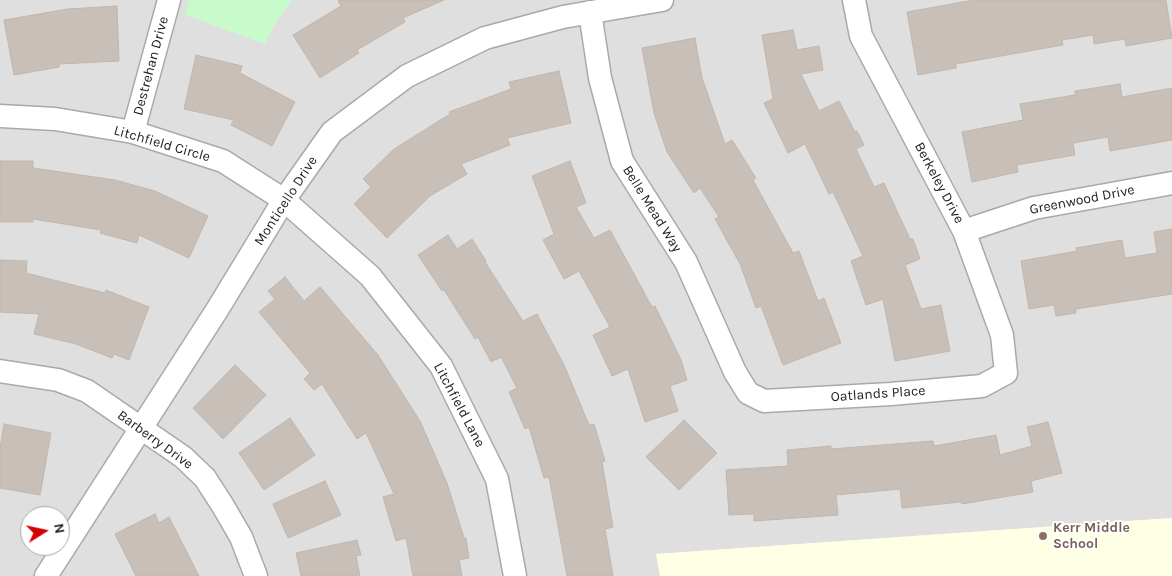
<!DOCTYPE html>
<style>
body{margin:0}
#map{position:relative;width:1172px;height:576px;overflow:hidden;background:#f2efe9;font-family:Karla,sans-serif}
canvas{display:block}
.north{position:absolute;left:20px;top:506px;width:50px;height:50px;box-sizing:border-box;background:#fff;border:1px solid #a7a7a7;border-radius:50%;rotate:80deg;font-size:14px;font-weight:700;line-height:20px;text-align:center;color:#222}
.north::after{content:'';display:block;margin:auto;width:18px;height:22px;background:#d40000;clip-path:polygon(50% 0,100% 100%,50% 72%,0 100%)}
</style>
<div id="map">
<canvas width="1172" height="576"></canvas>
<div class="north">N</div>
</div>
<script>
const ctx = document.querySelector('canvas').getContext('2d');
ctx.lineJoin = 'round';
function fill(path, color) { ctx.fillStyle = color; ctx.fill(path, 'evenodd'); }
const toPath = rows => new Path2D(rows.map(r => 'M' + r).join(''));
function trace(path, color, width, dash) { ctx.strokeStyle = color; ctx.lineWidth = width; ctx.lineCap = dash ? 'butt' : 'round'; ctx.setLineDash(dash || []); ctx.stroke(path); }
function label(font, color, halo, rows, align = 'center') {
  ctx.font = font + ' Karla,sans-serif'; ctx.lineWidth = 4; ctx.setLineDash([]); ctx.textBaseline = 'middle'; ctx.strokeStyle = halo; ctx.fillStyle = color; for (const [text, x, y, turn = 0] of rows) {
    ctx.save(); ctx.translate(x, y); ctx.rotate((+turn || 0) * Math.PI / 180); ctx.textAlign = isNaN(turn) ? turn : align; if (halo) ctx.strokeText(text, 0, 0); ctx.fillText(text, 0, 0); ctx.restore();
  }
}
const residential = toPath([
 [0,0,1172,0,1172,518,656,554,660,576,0,576],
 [30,516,60,516,60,546,30,546]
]);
const education = toPath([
 [1172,518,1172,576,660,576,656,554]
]);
const park = toPath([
 [189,0,292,0,273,27,265,44,185,15]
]);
const building = toPath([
 [338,0,444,0,403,18,405,22,357,50,359,53,320,78,293,35,341,6,338,0],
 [974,0,1166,0,1172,38,1126,46,1125,39,1094,44,1093,35,1062,40,1063,45,956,64,956,68,918,75,907,12,974,0],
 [117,6,119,61,59,64,59,67,14,75,4,20,68,9,117,6],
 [793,30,797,50,819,46,823,70,801,74,819,111,839,101,855,132,857,131,864,145,856,149,874,187,884,183,910,239,913,239,920,259,905,265,921,309,941,305,950,351,895,361,883,299,866,305,851,261,863,256,833,192,829,194,805,144,788,153,764,103,773,99,762,35,793,30],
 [695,38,702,78,725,144,732,140,756,178,753,180,793,253,799,251,818,301,824,298,841,343,783,365,761,306,756,308,740,264,715,219,719,217,700,188,694,193,667,152,654,113,642,48,695,38],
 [196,55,242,66,240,73,295,102,272,146,231,125,234,120,184,109,196,55],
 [559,71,571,123,507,138,510,145,461,164,467,174,430,196,387,238,354,204,371,187,363,179,394,149,450,114,449,112,511,89,509,82,559,71],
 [1120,84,1122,97,1172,88,1172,140,1110,151,1108,137,1073,143,1075,155,1017,165,1018,172,972,182,962,132,1023,120,1020,104,1075,95,1075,91,1120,84],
 [0,161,33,161,33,168,115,180,155,191,208,216,189,258,139,235,137,243,100,233,101,230,33,219,33,222,0,222,0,161],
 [570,161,586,203,576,207,594,238,610,230,652,307,655,306,681,360,687,380,670,386,678,411,645,422,628,369,612,376,593,335,610,327,579,271,564,279,543,240,554,234,532,176,570,161],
 [1172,229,1172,294,1076,309,1076,313,1056,316,1054,305,1029,309,1021,261,1077,251,1076,248,1122,240,1125,258,1157,253,1154,232,1172,229],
 [448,235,457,249,472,239,486,261,485,262,523,321,537,314,565,367,589,425,594,424,605,461,602,462,613,527,605,529,613,576,567,576,549,477,544,478,529,427,525,429,509,392,517,388,501,357,491,362,478,337,475,339,444,290,442,291,418,255,448,235],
 [0,260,27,261,26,273,105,293,106,290,149,307,129,360,114,354,112,358,76,344,34,334,39,314,0,312,0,260],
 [285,277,304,301,320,287,378,355,420,421,447,483,464,538,466,538,469,558,459,560,462,576,413,576,406,538,396,541,383,497,394,494,366,433,357,439,322,384,314,390,304,379,310,373,259,312,275,299,268,291,285,277],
 [235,365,266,395,223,439,193,408,235,365],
 [290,418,315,455,264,490,239,453,290,418],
 [684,420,717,453,679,490,646,457,684,420],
 [1048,422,1062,473,1031,481,1033,492,962,504,961,502,902,508,900,489,836,495,838,515,754,521,754,514,729,515,726,470,788,466,787,450,831,446,831,449,933,441,934,446,996,435,1000,455,1032,446,1027,427,1048,422],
 [4,424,51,433,40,495,0,488,0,448,4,424],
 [325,481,341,515,288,538,273,504,325,481],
 [155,514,159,523,169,517,199,576,136,576,115,534,155,514],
 [357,540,361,555,356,556,360,576,301,576,296,553,357,540]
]);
const minor = toPath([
 [590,12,600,78,622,161,686,262,735,372,748,393,764,401,891,394,982,386,1006,373,1002,335,964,231,861,36,854,0],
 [0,116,55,119,133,132,223,161,284,200,370,276,441,366,497,479,515,576],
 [133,132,169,0],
 [964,231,1034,208,1172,183],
 [0,371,58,380,87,391,183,457,205,478,223,506,241,537,256,576],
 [46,576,217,310,284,200,332,132,407,76,485,38,563,17,662,0]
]);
const markers = [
 [1043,536,5,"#8d6e63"]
];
const streetNames = [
 ["Destrehan Drive",151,66,-75],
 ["Litchfield Circle",162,144,16],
 ["Berkeley Drive",939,183,62],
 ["Greenwood Drive",1082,200,-11],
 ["Monticello Drive",286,201,-57],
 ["Belle Mead Way",652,209,58],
 ["Oatlands Place",878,394,-4],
 ["Litchfield Lane",459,405,62],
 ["Barberry Drive",155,440,36]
];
const educationNames = [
 ["Kerr Middle",1053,528],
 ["School",1053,544]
];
fill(residential, '#e0dfdf');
fill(education, '#ffffe5');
fill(park, '#c8facc');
fill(building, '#c7bfb8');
trace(building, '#c4b6ab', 1);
trace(minor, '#a9a9a9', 25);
trace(minor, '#fff', 22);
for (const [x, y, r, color] of markers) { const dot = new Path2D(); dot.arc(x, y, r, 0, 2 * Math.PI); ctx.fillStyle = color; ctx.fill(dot); trace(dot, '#fff', 2); }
label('14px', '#222', '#fff', streetNames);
label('bold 14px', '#785e54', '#fff', educationNames, 'left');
</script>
